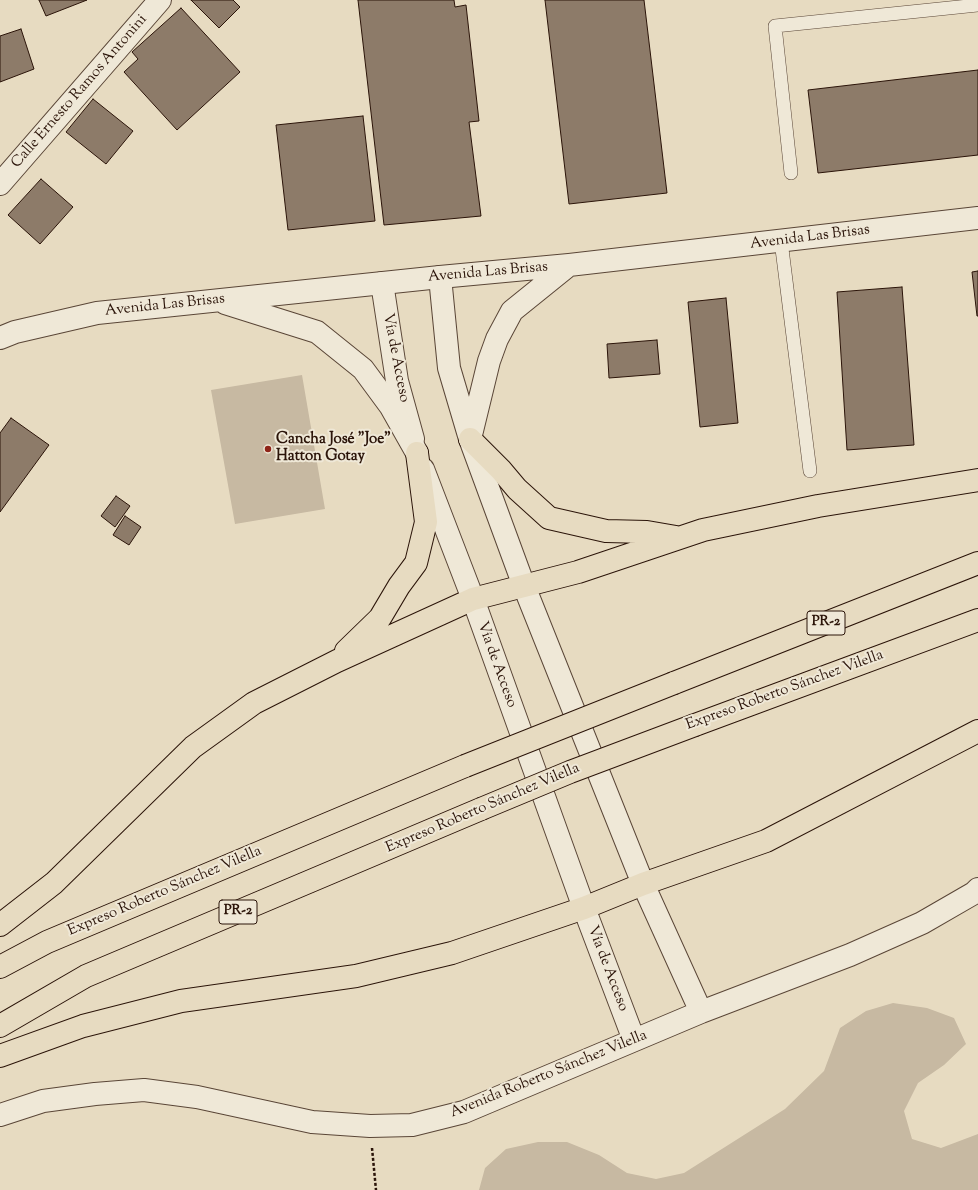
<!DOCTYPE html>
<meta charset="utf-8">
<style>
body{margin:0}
canvas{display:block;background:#e7dbc1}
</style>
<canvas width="978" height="1190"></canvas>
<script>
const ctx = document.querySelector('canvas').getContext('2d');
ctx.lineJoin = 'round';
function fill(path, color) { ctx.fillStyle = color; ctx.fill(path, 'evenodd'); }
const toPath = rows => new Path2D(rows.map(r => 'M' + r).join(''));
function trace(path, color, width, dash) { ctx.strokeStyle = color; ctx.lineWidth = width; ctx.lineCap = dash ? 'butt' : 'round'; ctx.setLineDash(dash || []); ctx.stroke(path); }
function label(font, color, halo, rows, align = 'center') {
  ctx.font = font + ' "Sorts Mill Goudy",serif'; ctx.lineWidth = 4; ctx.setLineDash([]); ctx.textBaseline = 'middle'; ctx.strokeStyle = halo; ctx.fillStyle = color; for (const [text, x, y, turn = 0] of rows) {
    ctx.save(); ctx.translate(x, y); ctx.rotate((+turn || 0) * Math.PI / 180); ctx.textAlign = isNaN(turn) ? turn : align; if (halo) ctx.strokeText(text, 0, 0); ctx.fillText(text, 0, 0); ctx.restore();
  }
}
const green = toPath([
 [302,375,325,509,235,524,211,390],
 [893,1003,927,1008,954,1018,966,1044,944,1065,918,1083,904,1111,912,1139,941,1148,978,1134,978,1190,479,1190,485,1168,506,1149,538,1142,567,1142,599,1155,627,1173,656,1179,684,1173,785,1109,824,1071,840,1028,866,1011]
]);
const building = toPath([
 [39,0,87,0,46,16,39,0],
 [191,0,233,0,240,7,219,28,191,0],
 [358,0,454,0,455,7,466,5,479,121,469,122,481,216,384,225,358,0],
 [545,0,644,0,667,193,569,204,545,0],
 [181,8,240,72,177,130,124,72,138,59,132,52,181,8],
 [21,29,34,69,0,82,0,36,21,29],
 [978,70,978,155,818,173,808,90,978,70],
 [93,99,133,131,106,164,66,132,93,99],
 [363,116,375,221,288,230,276,125,363,116],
 [41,179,73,207,40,244,8,215,41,179],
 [978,271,978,316,977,316,972,272,978,271],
 [902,287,914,445,847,450,837,292,902,287],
 [726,298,738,423,700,427,688,302,726,298],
 [657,340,660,374,609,378,607,344,657,340],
 [11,418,49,445,0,512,0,433,11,418],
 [116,496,130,506,115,527,101,516,116,496],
 [125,516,141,527,129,545,113,535,125,516]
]);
const path = toPath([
 [372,1148,376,1190]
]);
const service = toPath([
 [791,173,775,26,978,5],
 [781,241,810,471]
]);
const minor = toPath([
 [0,184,160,0],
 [440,277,449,368,470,439,524,586,643,884,701,1012],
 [382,283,397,381,413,439],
 [423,469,473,599,584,908,634,1040],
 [0,1115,43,1101,95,1094,144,1090,197,1097,312,1122,370,1126,412,1125,464,1112,701,1012,850,955,922,923,974,893,978,889]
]);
const tertiary = toPath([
 [225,303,317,332,363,369,391,407,417,453],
 [0,338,15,332,97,313,440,277,569,265,978,218],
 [470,439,489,361,497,339,512,311,569,265]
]);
const trunk = toPath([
 [470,439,501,470,517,489,549,518,606,531,647,532,676,537],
 [346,651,380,618,399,586,416,563,426,522,417,453],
 [674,683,978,563],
 [695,725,978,620],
 [0,925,54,883,193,747,254,703,337,661,473,599,578,572,703,530,818,506,978,480],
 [0,967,47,942,465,766],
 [0,1026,86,976,481,809],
 [0,1056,83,1026,181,1001,356,976,452,953,584,908,643,884,766,841,978,731]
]);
const trunkBridge = toPath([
 [465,766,674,683],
 [481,809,570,772,695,725]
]);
const markers = [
 [268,449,4,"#8f2418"]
];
const shields = [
 [826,623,38],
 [238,912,38]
];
const shieldNames = [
 ["PR-2",826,623],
 ["PR-2",238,912]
];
const streetNames = [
 ["Calle Ernesto Ramos Antonini",80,92,-49],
 ["Avenida Las Brisas",810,238,-7],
 ["Avenida Las Brisas",488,273,-5],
 ["Avenida Las Brisas",165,306,-6],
 ["Vía de Acceso",395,358,79],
 ["Vía de Acceso",496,665,70],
 ["Expreso Roberto Sánchez Vilella",785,691,-20],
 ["Expreso Roberto Sánchez Vilella",483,809,-23],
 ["Expreso Roberto Sánchez Vilella",165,892,-23],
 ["Vía de Acceso",607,969,69],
 ["Avenida Roberto Sánchez Vilella",549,1075,-22]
];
const poiNames = [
 ["Cancha José \"Joe\"",276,440],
 ["Hatton Gotay",276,457]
];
fill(green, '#c7b9a2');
fill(building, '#8d7b69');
trace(building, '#2b1409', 1);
trace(service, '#5a4637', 14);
trace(minor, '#5a4637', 24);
trace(tertiary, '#5a4637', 24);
trace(trunk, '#2b1409', 24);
trace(path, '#2b1409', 2.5, [3, 2]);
trace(service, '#efe8d7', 13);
trace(minor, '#efe8d7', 22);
trace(tertiary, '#efe8d7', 22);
trace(trunk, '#e7dbc1', 22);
trace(trunkBridge, '#2b1409', 24, []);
trace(trunkBridge, '#e7dbc1', 22);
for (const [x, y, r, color] of markers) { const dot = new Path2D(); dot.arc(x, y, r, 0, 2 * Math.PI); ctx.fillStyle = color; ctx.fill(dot); trace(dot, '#efe8d7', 1.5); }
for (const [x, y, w] of shields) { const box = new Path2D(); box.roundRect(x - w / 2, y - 12, w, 24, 3); ctx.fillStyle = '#efe8d7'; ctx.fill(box); trace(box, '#2b1409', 1); }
label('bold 14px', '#2b1409', null, shieldNames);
label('15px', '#2b1409', '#efe8d7', streetNames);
label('bold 15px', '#2b1409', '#efe8d7', poiNames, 'left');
</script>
